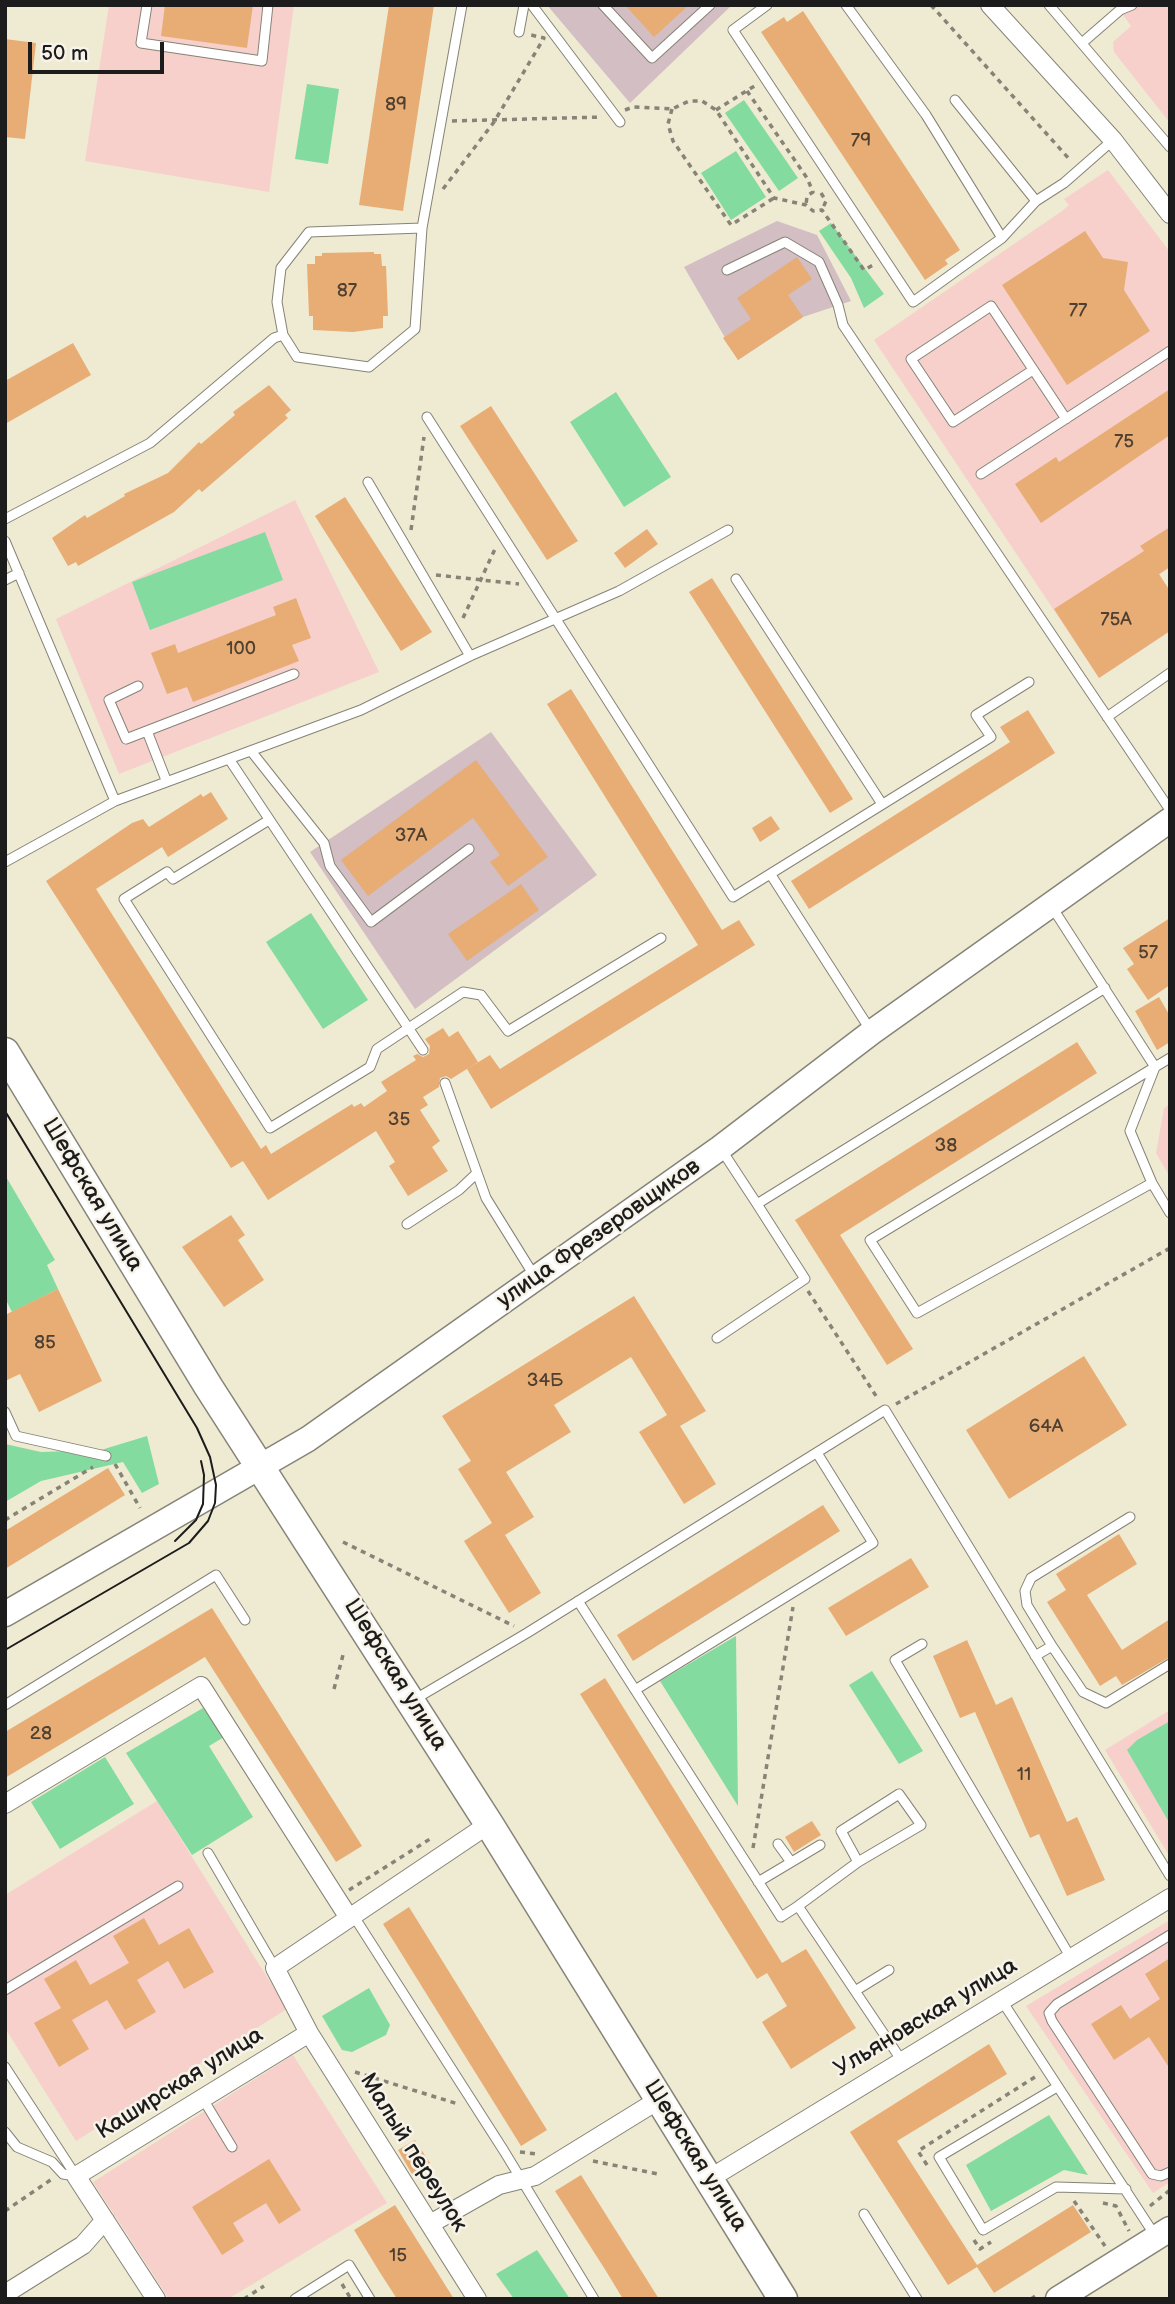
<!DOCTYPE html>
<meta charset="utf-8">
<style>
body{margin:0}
#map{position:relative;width:1175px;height:2304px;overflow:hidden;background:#efead2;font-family:"Balsamiq Sans",sans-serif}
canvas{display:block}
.frame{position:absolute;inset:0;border:7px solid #1c1c1c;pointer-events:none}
.scale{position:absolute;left:28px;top:42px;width:136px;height:32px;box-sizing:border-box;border:4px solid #1c1c1c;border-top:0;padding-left:9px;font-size:21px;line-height:24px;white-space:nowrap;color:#1c1c1c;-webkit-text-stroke:5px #f7f3e8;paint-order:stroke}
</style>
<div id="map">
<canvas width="1175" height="2304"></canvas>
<div class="frame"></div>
<div class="scale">50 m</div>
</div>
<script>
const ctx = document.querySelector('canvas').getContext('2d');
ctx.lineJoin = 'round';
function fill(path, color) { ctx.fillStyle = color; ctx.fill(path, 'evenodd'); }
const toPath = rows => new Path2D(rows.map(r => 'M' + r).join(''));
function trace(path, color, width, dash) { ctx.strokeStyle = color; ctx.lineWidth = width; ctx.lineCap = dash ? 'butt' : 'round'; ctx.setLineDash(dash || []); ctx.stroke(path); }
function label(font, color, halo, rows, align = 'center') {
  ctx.font = font + ' "Balsamiq Sans",sans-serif'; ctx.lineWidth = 5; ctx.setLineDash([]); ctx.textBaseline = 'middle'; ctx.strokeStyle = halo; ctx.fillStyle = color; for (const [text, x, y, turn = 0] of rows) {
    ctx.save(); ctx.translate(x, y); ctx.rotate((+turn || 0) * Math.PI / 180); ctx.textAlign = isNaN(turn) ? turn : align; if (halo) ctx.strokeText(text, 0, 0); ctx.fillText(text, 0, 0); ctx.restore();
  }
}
const built = toPath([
 [109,5,294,5,269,192,85,161],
 [1116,5,1170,5,1170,123,1114,52,1113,42,1131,26],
 [1108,170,1170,252,1170,351,1165,354,1170,361,1170,567,1159,575,1170,591,1170,631,1099,678,874,340,1062,211,1069,205,1064,199],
 [295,500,379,672,119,774,56,619],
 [1170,1104,1170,1177,1156,1153,1164,1108],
 [1170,1710,1170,1857,1105,1750],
 [157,1801,287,2009,76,2141,5,2028,5,1895],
 [1170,1920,1170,2182,1153,2193,1026,2006],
 [293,2055,387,2203,228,2299,169,2299,93,2182]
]);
const industrial = toPath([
 [547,5,732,5,630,103],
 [777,221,817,235,851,301,803,317,738,360,684,267],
 [491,732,597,875,415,1009,310,852]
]);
const green = toPath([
 [307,84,339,89,328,164,295,159],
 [744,100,798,178,779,191,725,113],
 [736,151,766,197,731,220,701,173],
 [831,223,884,294,864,308,851,278,819,231],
 [616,392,671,477,624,507,570,422],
 [265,532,283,580,150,630,132,582],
 [311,913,368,1000,323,1029,266,942],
 [5,1175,55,1260,47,1265,58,1289,12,1312,5,1298],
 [147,1436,159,1484,142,1493,123,1462,41,1481,5,1502,5,1444,41,1452,101,1450],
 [736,1636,738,1806,660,1681],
 [872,1671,923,1751,899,1764,849,1685],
 [203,1708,224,1737,209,1746,253,1817,192,1855,126,1753],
 [1170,1721,1170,1824,1127,1750,1137,1740],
 [105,1757,134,1804,60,1849,31,1802],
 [369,1988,390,2025,386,2035,352,2052,342,2050,322,2016],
 [1049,2115,1088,2175,1064,2170,991,2211,966,2165],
 [537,2250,570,2299,514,2299,496,2274]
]);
const building = toPath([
 [165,5,253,5,247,48,161,36],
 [389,5,434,5,403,211,359,205],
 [625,5,689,5,654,37],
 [803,11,960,250,945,260,948,264,925,280,761,32,784,17,787,22],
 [5,39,36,43,25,139,5,137],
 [1085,231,1103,258,1128,262,1124,290,1150,331,1067,385,1002,285],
 [374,252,374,254,381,254,382,266,386,266,388,316,383,316,383,328,353,332,313,330,313,316,309,316,307,264,315,264,315,256,322,256,322,253],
 [797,257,812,279,788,295,803,317,738,360,723,338,751,319,737,298],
 [73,343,91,375,5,424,5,381],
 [269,385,291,410,285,415,288,418,202,492,199,489,174,512,78,566,76,562,68,566,52,538,85,515,87,518,125,496,124,494,168,473,199,442,201,444,235,415,233,412],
 [1170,389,1170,435,1041,523,1015,484,1056,457,1059,462],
 [491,406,578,541,547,560,460,426],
 [345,497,432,632,401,651,315,516],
 [1170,527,1170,567,1159,574,1170,591,1170,631,1099,678,1054,609,1144,551,1140,546],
 [647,529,658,544,625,568,614,553],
 [712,578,853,799,830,813,689,592],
 [296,598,311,638,292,645,299,661,193,702,187,687,167,694,151,653,175,644,178,653,276,615,273,607],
 [571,689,722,930,739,920,755,945,491,1109,467,1069,490,1055,500,1069,698,945,547,704],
 [1028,710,1055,753,809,909,791,881,1010,742,1000,727],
 [476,760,548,857,508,886,490,862,500,855,473,818,368,896,341,860],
 [211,792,228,819,168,857,162,847,96,889,261,1149,266,1145,271,1154,352,1104,354,1107,361,1103,364,1107,387,1091,381,1082,416,1060,413,1056,417,1054,423,1057,429,1054,430,1046,425,1039,443,1028,449,1037,458,1031,478,1062,451,1079,446,1076,440,1078,439,1087,423,1097,428,1105,420,1110,440,1141,432,1147,448,1171,408,1196,389,1166,395,1162,376,1131,268,1200,243,1161,231,1168,46,881,132,823,143,819,149,827,201,794,203,797],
 [771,816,780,829,760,842,752,828],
 [521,884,539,910,467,961,448,934],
 [1170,918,1170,985,1148,1000,1127,969,1134,964,1123,948],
 [1159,997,1170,1016,1170,1042,1157,1050,1135,1011],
 [1077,1042,1097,1073,840,1235,913,1349,887,1365,795,1220],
 [231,1215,245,1235,238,1240,264,1280,224,1307,182,1247],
 [58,1289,102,1381,39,1412,20,1374,5,1381,5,1315],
 [634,1296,706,1411,680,1426,716,1484,684,1504,639,1432,667,1415,631,1357,554,1405,571,1432,506,1472,534,1517,505,1535,541,1593,509,1613,464,1541,492,1523,458,1469,471,1461,442,1416],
 [1084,1356,1127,1425,1009,1499,966,1430],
 [108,1468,125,1495,5,1569,5,1531],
 [823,1505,840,1531,633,1661,617,1635],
 [1119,1534,1137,1564,1087,1595,1122,1650,1170,1619,1170,1657,1122,1685,1116,1676,1100,1686,1047,1602,1066,1590,1056,1574],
 [911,1558,929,1587,846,1636,828,1608],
 [212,1608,362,1846,336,1862,205,1657,5,1778,5,1732],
 [967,1640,996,1705,1012,1697,1067,1822,1077,1817,1105,1880,1067,1896,1039,1834,1030,1838,975,1712,960,1718,933,1656],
 [605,1678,782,1963,806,1949,856,2028,791,2069,762,2022,787,2006,767,1973,757,1979,580,1694],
 [812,1821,821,1835,794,1852,785,1837],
 [409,1907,547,2130,521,2146,383,1924],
 [144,1918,159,1945,189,1928,214,1972,184,1989,168,1961,137,1980,156,2012,125,2030,107,2000,72,2020,89,2049,59,2067,34,2023,61,2008,44,1979,76,1960,90,1985,129,1963,113,1936],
 [1170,1958,1170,2069,1149,2037,1114,2060,1091,2024,1121,2005,1130,2019,1160,1999,1145,1974],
 [989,2044,1007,2074,897,2141,977,2265,1073,2205,1091,2232,994,2293,977,2267,948,2285,850,2132],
 [415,2140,430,2163,412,2174,398,2150],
 [269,2159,301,2210,279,2224,266,2203,233,2223,244,2241,222,2255,192,2207],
 [581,2175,659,2299,623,2299,606,2271,555,2191],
 [395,2205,454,2299,397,2299,379,2271,354,2230]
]);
const path = toPath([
 [931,5,1071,161],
 [747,91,807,178,813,192,807,196,806,205],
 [672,109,668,124,673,141,731,225,774,198],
 [625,110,633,107,672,109,689,101,702,101,716,110,774,198,806,205,813,211,822,210,864,270,873,265],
 [716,110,756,85],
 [452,121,602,117],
 [443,189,494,122,544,38,531,35],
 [821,193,826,201,822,210],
 [411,530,424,437],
 [436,575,519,584],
 [463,618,495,549],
 [808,1291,878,1399],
 [896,1404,1170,1248],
 [115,1464,140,1508],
 [5,1520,93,1467],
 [343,1542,514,1626],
 [334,1689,343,1655],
 [753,1848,793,1607],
 [349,1890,430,1839],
 [355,2072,458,2104],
 [520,2152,537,2154],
 [593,2161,658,2174],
 [927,2165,918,2151,1035,2077],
 [1074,2201,1105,2246],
 [1103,2203,1116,2206,1129,2231],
 [1150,2206,1170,2190],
 [5,2211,52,2179],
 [974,2240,980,2249,991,2242],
 [342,2284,351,2299],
 [244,2299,264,2286],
 [1031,2299,1038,2294]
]);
const lane = toPath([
 [147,5,141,43,262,61,268,5],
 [532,5,620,122],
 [603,5,652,58,710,5],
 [767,5,733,30,913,302,1002,238,1036,201,1064,183,1113,140],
 [846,5,926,115,1002,238],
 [1049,5,1170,147],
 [519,32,524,5],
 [1082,43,1120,10,1132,5],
 [955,100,1036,201],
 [422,228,309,232,281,268,277,302,283,335,297,357,369,367,415,329,422,228,462,5],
 [727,270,785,242,819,262,838,305,843,325,1170,810],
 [1033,370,953,422,911,359,991,306,1066,419],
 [427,417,733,897,991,737,976,715,1029,682],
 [981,474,1170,351],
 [368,482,470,656],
 [5,519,150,443,274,338,283,335],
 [5,541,115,801],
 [736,579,882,804],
 [5,580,19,573],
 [138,686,109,700,126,739,294,674],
 [1107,717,1170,673],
 [147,731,166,780],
 [251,751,324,843,330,866,371,922,469,849],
 [229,759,423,1050],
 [269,820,173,879,167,872,124,899,270,1128,370,1067,377,1049,463,992,481,995,508,1031,661,938],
 [5,862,115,801,361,710,470,656,619,591,728,530],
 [771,875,871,1031],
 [1052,907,1155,1067,1170,1058],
 [445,1083,486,1198,535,1277],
 [721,1149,757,1204,1105,988],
 [1152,1183,917,1313,870,1240,1155,1067,1130,1131,1152,1183,1170,1213],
 [407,1224,459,1190,477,1173],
 [717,1338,805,1279,757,1204],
 [5,1412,16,1436,106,1456],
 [578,1601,781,1917,798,1906,902,2061],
 [922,1644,895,1660,1071,1958],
 [1052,1646,1083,1692,1106,1703,1170,1664],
 [1035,1656,1052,1646,1027,1605,1025,1591,1031,1578,1130,1517],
 [635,1690,873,1543,817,1453],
 [412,1701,527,1633,885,1410,1170,1876],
 [5,1705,216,1575,245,1620],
 [778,1844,791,1862],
 [208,1853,275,1968],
 [758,1882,820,1845],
 [798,1906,858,1862,921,1825,899,1794,841,1831,858,1862],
 [353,1915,504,2151,594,2299],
 [1170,1935,1057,2004,1049,2013,1052,2021,1152,2174,1161,2176,1170,2172],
 [5,1990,178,1886],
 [855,1991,889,1970],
 [1002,2001,1156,2237],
 [5,2067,76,2176],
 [1057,2087,939,2157,983,2230,1056,2187,1126,2189],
 [203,2099,232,2147],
 [5,2132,17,2147,52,2162,63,2174,76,2176],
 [864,2214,917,2299],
 [295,2299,349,2265,370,2299]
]);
const street = toPath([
 [990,5,1113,140,1170,214],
 [5,1804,201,1686,349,1918],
 [709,2179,1170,1898],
 [430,2224,499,2185,535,2176,660,2099],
 [5,2294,83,2245,105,2220],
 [156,2299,76,2176,309,2033],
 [477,2299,309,2033,275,1968,489,1824]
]);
const secondary = toPath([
 [5,1614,308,1439,720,1148,872,1032,1170,820],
 [1058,2299,1170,2229]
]);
const primary = toPath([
 [5,1052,208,1386,489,1824,783,2299]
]);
const tram = toPath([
 [5,1111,197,1428,210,1457,216,1485,215,1503,208,1521,189,1543,5,1650],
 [175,1541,196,1520,203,1504,204,1475,201,1461]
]);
const numberNames = [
 ["89",396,105],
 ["79",861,141],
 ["87",347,291],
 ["77",1078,311],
 ["75",1124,442],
 ["75А",1116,620],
 ["100",241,649],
 ["37А",411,836],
 ["57",1148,953],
 ["35",399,1120],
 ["38",946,1146],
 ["85",45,1343],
 ["34Б",545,1381],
 ["64А",1046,1427],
 ["28",41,1734],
 ["11",1024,1775],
 ["15",398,2256]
];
const streetNames = [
 ["Шефская улица",92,1195,59],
 ["улица Фрезеровщиков",599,1234,-35],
 ["Шефская улица",395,1675,58],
 ["Ульяновская улица",926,2018,-31],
 ["Каширская улица",180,2084,-32],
 ["Малый переулок",413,2153,58],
 ["Шефская улица",695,2156,58]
];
fill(built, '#f7d0cc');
fill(industrial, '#d2bec3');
fill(green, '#83dba0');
fill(building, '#e8ad74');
trace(lane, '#868377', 11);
trace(street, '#868377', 20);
trace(secondary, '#868377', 27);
trace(primary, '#868377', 31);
trace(path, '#868377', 3.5, [5, 5]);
trace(lane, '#fff', 9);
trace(street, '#fff', 18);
trace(secondary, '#fff', 24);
trace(primary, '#fff', 28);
trace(tram, '#1c1c1c', 2);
label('19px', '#4f4032', null, numberNames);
label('23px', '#1c1c1c', '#f7f3e8', streetNames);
</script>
